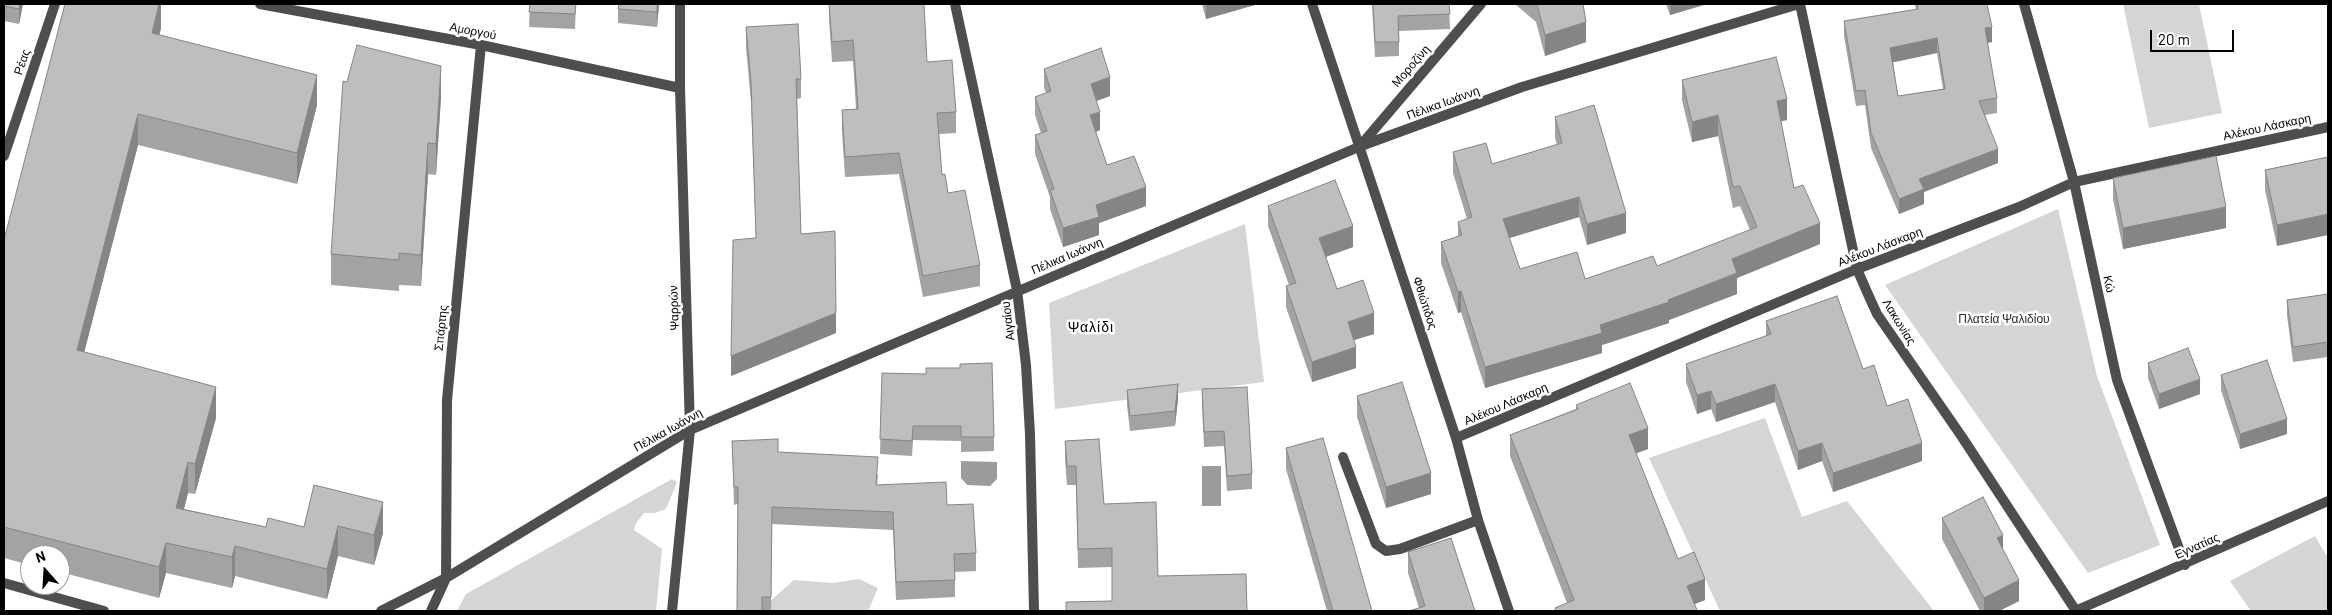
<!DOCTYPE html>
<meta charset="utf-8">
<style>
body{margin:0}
#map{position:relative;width:2332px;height:615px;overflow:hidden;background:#fff;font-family:Barlow,sans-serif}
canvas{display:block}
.frame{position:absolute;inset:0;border:5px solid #000;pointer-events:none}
.north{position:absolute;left:20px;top:545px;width:50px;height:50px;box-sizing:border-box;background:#fff;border:1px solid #999;border-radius:50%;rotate:341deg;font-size:14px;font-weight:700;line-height:20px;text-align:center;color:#000}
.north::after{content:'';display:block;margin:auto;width:18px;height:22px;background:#000;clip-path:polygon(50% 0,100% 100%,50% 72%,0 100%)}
.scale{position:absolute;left:2150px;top:30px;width:84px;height:22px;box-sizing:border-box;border:2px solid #000;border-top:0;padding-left:6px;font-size:15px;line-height:18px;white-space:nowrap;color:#000;-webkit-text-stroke:4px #fff;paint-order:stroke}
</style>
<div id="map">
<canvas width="2332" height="615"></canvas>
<div class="frame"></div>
<div class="north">N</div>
<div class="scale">20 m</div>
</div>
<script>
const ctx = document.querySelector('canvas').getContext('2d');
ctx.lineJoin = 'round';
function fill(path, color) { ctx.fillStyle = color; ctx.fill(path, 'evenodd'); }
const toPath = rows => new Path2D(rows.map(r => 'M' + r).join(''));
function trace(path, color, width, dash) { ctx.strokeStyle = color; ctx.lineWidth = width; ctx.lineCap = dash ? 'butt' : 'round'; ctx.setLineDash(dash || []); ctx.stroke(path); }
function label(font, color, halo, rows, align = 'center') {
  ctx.font = font + ' Barlow,sans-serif'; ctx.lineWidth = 5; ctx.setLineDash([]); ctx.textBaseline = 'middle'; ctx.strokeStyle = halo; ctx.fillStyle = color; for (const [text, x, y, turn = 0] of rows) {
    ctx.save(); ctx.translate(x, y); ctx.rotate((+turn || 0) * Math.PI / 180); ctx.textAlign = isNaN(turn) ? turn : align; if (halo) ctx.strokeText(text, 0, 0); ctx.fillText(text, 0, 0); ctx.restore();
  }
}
const green = toPath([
 [2123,4,2199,4,2222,113,2149,128],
 [2058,209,2097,376,2160,545,2088,573,1885,285],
 [1245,224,1264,382,1055,409,1049,303],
 [1765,418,1802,517,1847,501,1934,611,1720,611,1649,458],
 [672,479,677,482,666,509,655,513,644,513,636,523,634,530,662,549,656,611,457,611,466,594],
 [2315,536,2328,558,2328,611,2251,611,2230,581],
 [859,579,878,588,869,609,865,611,759,611,794,580,832,583]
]);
const water = toPath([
 [961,461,997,462,997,479,990,486,967,485,961,478],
 [1202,466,1221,466,1221,506,1202,506]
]);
const lane = toPath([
 [1343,457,1376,544,1386,551,1400,549,1478,520]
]);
const street = toPath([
 [260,4,481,45,680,88],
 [955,4,1017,290,1026,365,1030,434,1034,611],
 [1312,4,1456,438,1478,520,1509,611],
 [1800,4,1857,269,1867,292,1877,314,1962,437,2076,611],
 [2024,4,2074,182,2117,380,2185,565],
 [1361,145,1481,4],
 [4,156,55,4],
 [1456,438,1857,269,2019,207,2074,182,2328,127],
 [4,583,104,611],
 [381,611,446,578,690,430,1361,146,1522,87,1799,4],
 [431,611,446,578,447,400,481,45],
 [672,611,690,430,680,88,680,4],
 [2075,611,2328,501]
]);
const wall = toPath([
 [4,4,23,4,19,24,4,21],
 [161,4,161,28,159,35,317,105,297,184,138,145,84,352,216,418,195,494,188,493,184,509,266,527,304,527,314,485,383,533,374,565,338,556,327,599,235,576,232,588,166,573,159,598,60,572,60,555,30,555,30,565,4,558,4,240],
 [530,4,576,4,575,29,529,27],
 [659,4,657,27,618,23,618,9],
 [829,4,927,62,956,112,956,133,939,134,942,175,948,193,980,265,980,286,923,297,899,174,845,177,842,131,842,110,856,109,853,61,832,62,829,19],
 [1202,4,1258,4,1206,19],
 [1372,4,1449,4,1450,29,1399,31,1399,56,1375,57],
 [1515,4,1583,4,1586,42,1545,56,1536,22],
 [1666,4,1707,4,1670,15],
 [1915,4,1987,4,1992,42,1987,43,1997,98,1997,113,1985,115,1998,163,1924,192,1924,204,1899,214,1871,148,1865,105,1856,106,1844,36,1844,21,1916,10],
 [1937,53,1943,89,1898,96,1893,62],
 [746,27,801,79,801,98,797,99,801,234,836,333,731,376,756,238,751,102,746,47],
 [1044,69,1110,96,1096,101,1100,130,1096,132,1107,165,1146,206,1099,223,1099,235,1063,247,1050,209,1050,197,1035,154,1035,135,1041,133,1035,115,1035,97,1046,93,1044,88],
 [1682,80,1787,120,1781,121,1794,188,1820,244,1737,278,1737,294,1669,320,1669,323,1602,345,1602,353,1485,388,1461,312,1458,313,1441,263,1441,242,1458,237,1458,222,1467,219,1453,173,1453,152,1492,164,1557,145,1555,138,1555,117,1626,233,1587,245,1579,217,1509,238,1520,269,1585,279,1657,266,1750,230,1740,206,1733,208,1718,136,1692,142,1682,100],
 [441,97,436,175,428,174,421,286,399,285,399,291,331,285,331,254],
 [2328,157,2277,246,2265,190,2265,170],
 [2113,178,2226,228,2123,249,2113,199],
 [1268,206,1353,247,1326,257,1337,289,1374,334,1354,340,1356,368,1312,382,1286,307,1286,286,1289,285,1268,226],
 [2328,294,2328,357,2293,362,2287,315,2287,300],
 [1766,321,1863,369,1922,461,1833,492,1822,461,1798,470,1775,402,1716,422,1711,409,1697,414,1686,382,1686,364,1766,336],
 [2148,363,2200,394,2159,409,2148,378],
 [882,373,994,437,994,451,961,452,961,441,913,440,912,456,880,454],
 [2221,375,2287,434,2240,449,2221,390],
 [1202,389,1252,474,1252,489,1227,491,1224,446,1204,447,1202,404],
 [1127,390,1178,399,1175,426,1130,431,1127,405],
 [1357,396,1431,494,1386,508,1357,417],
 [1576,405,1648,449,1636,453,1678,559,1705,600,1694,604,1697,611,1555,611,1555,608,1567,603,1510,456,1510,435,1576,409],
 [732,441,778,452,878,475,877,485,947,505,976,553,976,571,955,572,955,597,896,600,893,530,772,524,771,611,737,611,738,504,734,505],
 [1065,441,1104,504,1158,576,1247,611,1112,601,1112,567,1078,568,1076,485,1067,485,1065,460],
 [1286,448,1372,611,1327,611,1286,469],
 [1942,518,2003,551,2019,601,1999,611,1980,611,1942,539],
 [1408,552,1475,611,1419,608,1408,573]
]);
const shadedWall = toPath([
 [20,4,23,4,19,24,19,9],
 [159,4,161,4,161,28,152,64,152,33],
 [657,4,659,4,657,27],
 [1206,4,1258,4,1206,19],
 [1670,4,1707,4,1670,15],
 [1586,22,1586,42,1545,56,1545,35],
 [1992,27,1992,42,1985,43,1985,28],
 [1937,38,1937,53,1890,63,1890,48],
 [441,66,441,97,436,175,436,144],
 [317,75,317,105,297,184,297,153],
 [1110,77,1110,96,1091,103,1091,84],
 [1787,99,1787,120,1777,122,1777,101],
 [1100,112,1100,130,1090,134,1090,115],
 [138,114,138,145,77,380,77,350],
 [1718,115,1718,136,1692,142,1692,122],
 [428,143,428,174,421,286,421,255],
 [1998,149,1998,163,1924,192,1924,204,1899,214,1899,199,1919,179],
 [1146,187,1146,206,1099,223,1099,235,1063,247,1063,228,1096,205],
 [1579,197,1579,217,1503,240,1503,219],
 [2226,207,2226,228,2123,249,2123,228],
 [1626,213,1626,233,1587,245,1587,224],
 [2328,214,2328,235,2277,246,2277,225],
 [1820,223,1820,244,1737,278,1737,294,1669,320,1669,323,1602,345,1602,353,1485,388,1485,367,1668,300,1732,259],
 [1353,226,1353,247,1319,259,1319,238],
 [1461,291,1461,312,1458,313,1458,292],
 [836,313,836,333,731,376,731,356],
 [1374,313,1374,334,1348,342,1348,322],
 [1356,347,1356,368,1312,382,1312,362],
 [2200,379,2200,394,2159,409,2159,394],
 [1178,384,1178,399,1175,426,1175,411],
 [1775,384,1775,402,1716,422,1716,404],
 [216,387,216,418,195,494,195,464],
 [1711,391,1711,409,1697,414,1697,395],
 [2287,419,2287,434,2240,449,2240,434],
 [1648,428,1648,449,1629,456,1629,435],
 [1822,443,1822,461,1798,470,1798,451],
 [1922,443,1922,461,1833,492,1833,473],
 [188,462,188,493,176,538,176,508],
 [1431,473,1431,494,1386,508,1386,487],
 [383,502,383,533,374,565,374,535],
 [338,526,338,556,327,599,327,569],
 [2003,535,2003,556,1997,538],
 [166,543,166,573,159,598,159,567],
 [235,546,235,576,232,588,232,557],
 [1705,579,1705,600,1687,607,1687,586],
 [2019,580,2019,601,1999,611,1984,611,1984,598]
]);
const building = toPath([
 [4,4,20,4,19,9,4,6,4,4],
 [65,4,159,4,152,33,317,75,297,153,138,114,77,350,216,387,195,464,188,462,176,508,266,527,268,518,304,527,314,485,383,502,374,535,338,526,327,569,235,546,232,557,166,543,159,567,4,527,4,240,65,4],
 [530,4,576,4,575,14,529,12,530,4],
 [619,4,657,4,657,12,618,9,619,4],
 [829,4,924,4,927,62,952,60,956,112,937,113,942,175,945,174,948,193,965,190,980,265,923,276,899,153,845,157,842,110,858,109,853,40,832,42,829,4],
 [1373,4,1449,4,1450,14,1398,16,1399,42,1375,42,1373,4],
 [1537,4,1583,4,1586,22,1545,35,1537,4],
 [1917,4,1987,4,1992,27,1985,28,1997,98,1979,101,1998,149,1919,179,1924,189,1899,199,1871,133,1865,90,1856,91,1844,21,1918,9,1917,4],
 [1937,38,1945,89,1898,96,1890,48,1937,38],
 [798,24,801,79,796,79,801,234,835,231,836,313,731,356,733,240,756,238,751,82,746,27,798,24],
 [357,45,441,66,436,144,428,143,421,255,399,253,399,260,331,254,343,81,347,82,357,45],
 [1101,48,1110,77,1091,84,1100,112,1090,115,1107,165,1134,156,1146,187,1096,205,1099,217,1063,228,1050,190,1054,189,1035,135,1047,131,1035,97,1051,91,1044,69,1101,48],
 [1776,57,1787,99,1777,101,1794,188,1803,185,1820,223,1732,259,1737,273,1668,300,1669,302,1600,325,1602,333,1485,367,1461,291,1458,292,1441,242,1462,235,1458,222,1472,217,1453,152,1486,143,1492,164,1562,143,1555,117,1594,105,1626,213,1587,224,1579,197,1503,219,1520,269,1577,252,1585,279,1653,256,1657,266,1757,227,1740,186,1733,187,1718,115,1692,122,1682,80,1776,57],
 [2216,156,2226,207,2123,228,2113,178,2216,156],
 [2328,157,2328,214,2277,225,2265,170,2328,157],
 [1335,180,1353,226,1319,238,1337,289,1363,280,1374,313,1348,322,1356,347,1312,362,1286,286,1296,283,1268,206,1335,180],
 [2328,294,2328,342,2293,347,2287,300,2328,294],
 [1837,296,1863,369,1874,365,1887,406,1908,399,1922,443,1833,473,1822,443,1798,451,1775,384,1716,404,1711,391,1697,395,1686,364,1771,334,1766,321,1837,296],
 [2188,348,2200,379,2159,394,2148,363,2188,348],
 [2267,360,2287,419,2240,434,2221,375,2267,360],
 [992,363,994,437,961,437,961,426,913,426,912,441,880,439,882,373,926,374,926,368,960,368,960,364,992,363],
 [1402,382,1431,473,1386,487,1357,396,1402,382],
 [1630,383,1648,428,1629,435,1678,559,1694,552,1705,579,1687,586,1697,610,1694,611,1556,611,1555,608,1574,600,1510,435,1578,409,1576,405,1630,383],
 [1178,384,1175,411,1130,416,1127,390,1178,384],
 [1247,387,1252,474,1227,476,1224,431,1204,432,1202,389,1247,387],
 [1323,438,1372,611,1333,611,1286,448,1323,438],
 [778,439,778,452,878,457,876,485,946,482,947,505,973,504,976,553,954,554,955,580,896,582,893,512,772,507,771,597,762,597,762,611,737,611,738,487,734,487,732,441,778,439],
 [1099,439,1104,504,1156,502,1158,576,1246,574,1247,611,1066,611,1066,602,1112,601,1112,548,1078,549,1076,466,1067,466,1065,441,1099,439],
 [1983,497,2003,535,1997,538,2019,580,1984,598,1942,518,1983,497],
 [1451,538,1475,611,1409,611,1425,606,1408,552,1451,538]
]);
const streetNames = [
 ["Αμοργού",473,31,11],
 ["Ρέας",22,62,-71],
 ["Μοροζίνη",1411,66,-49],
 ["Πέλικα Ιωάννη",1443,103,-20],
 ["Αλέκου Λάσκαρη",2267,127,-12],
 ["Αλέκου Λάσκαρη",1880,247,-21],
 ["Πέλικα Ιωάννη",1067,256,-23],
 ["Κώ",2109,284,78],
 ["Φθιώτιδος",1425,303,72],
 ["Ψαρρών",674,308,-92],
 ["Αιγαίου",1008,321,-97],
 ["Λακωνίας",1899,322,58],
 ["Σπάρτης",441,328,-84],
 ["Αλέκου Λάσκαρη",1506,404,-23],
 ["Πέλικα Ιωάννη",668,430,-29],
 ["Εγνατίας",2197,546,-24]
];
const parkNames = [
 ["Πλατεία Ψαλιδίου",2004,319]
];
const neighbourhoodNames = [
 ["Ψαλίδι",1091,327]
];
fill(green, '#d5d5d5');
fill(water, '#9c9c9c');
trace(lane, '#4e4e4e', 10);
trace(street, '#4e4e4e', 10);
fill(wall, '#a3a3a3');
fill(shadedWall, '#858585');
fill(building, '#bebebe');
trace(building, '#858585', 1);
label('12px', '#000', '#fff', streetNames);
label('12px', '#2c2c2c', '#fff', parkNames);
ctx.letterSpacing = '1px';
label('14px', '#000', '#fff', neighbourhoodNames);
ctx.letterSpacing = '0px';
</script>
